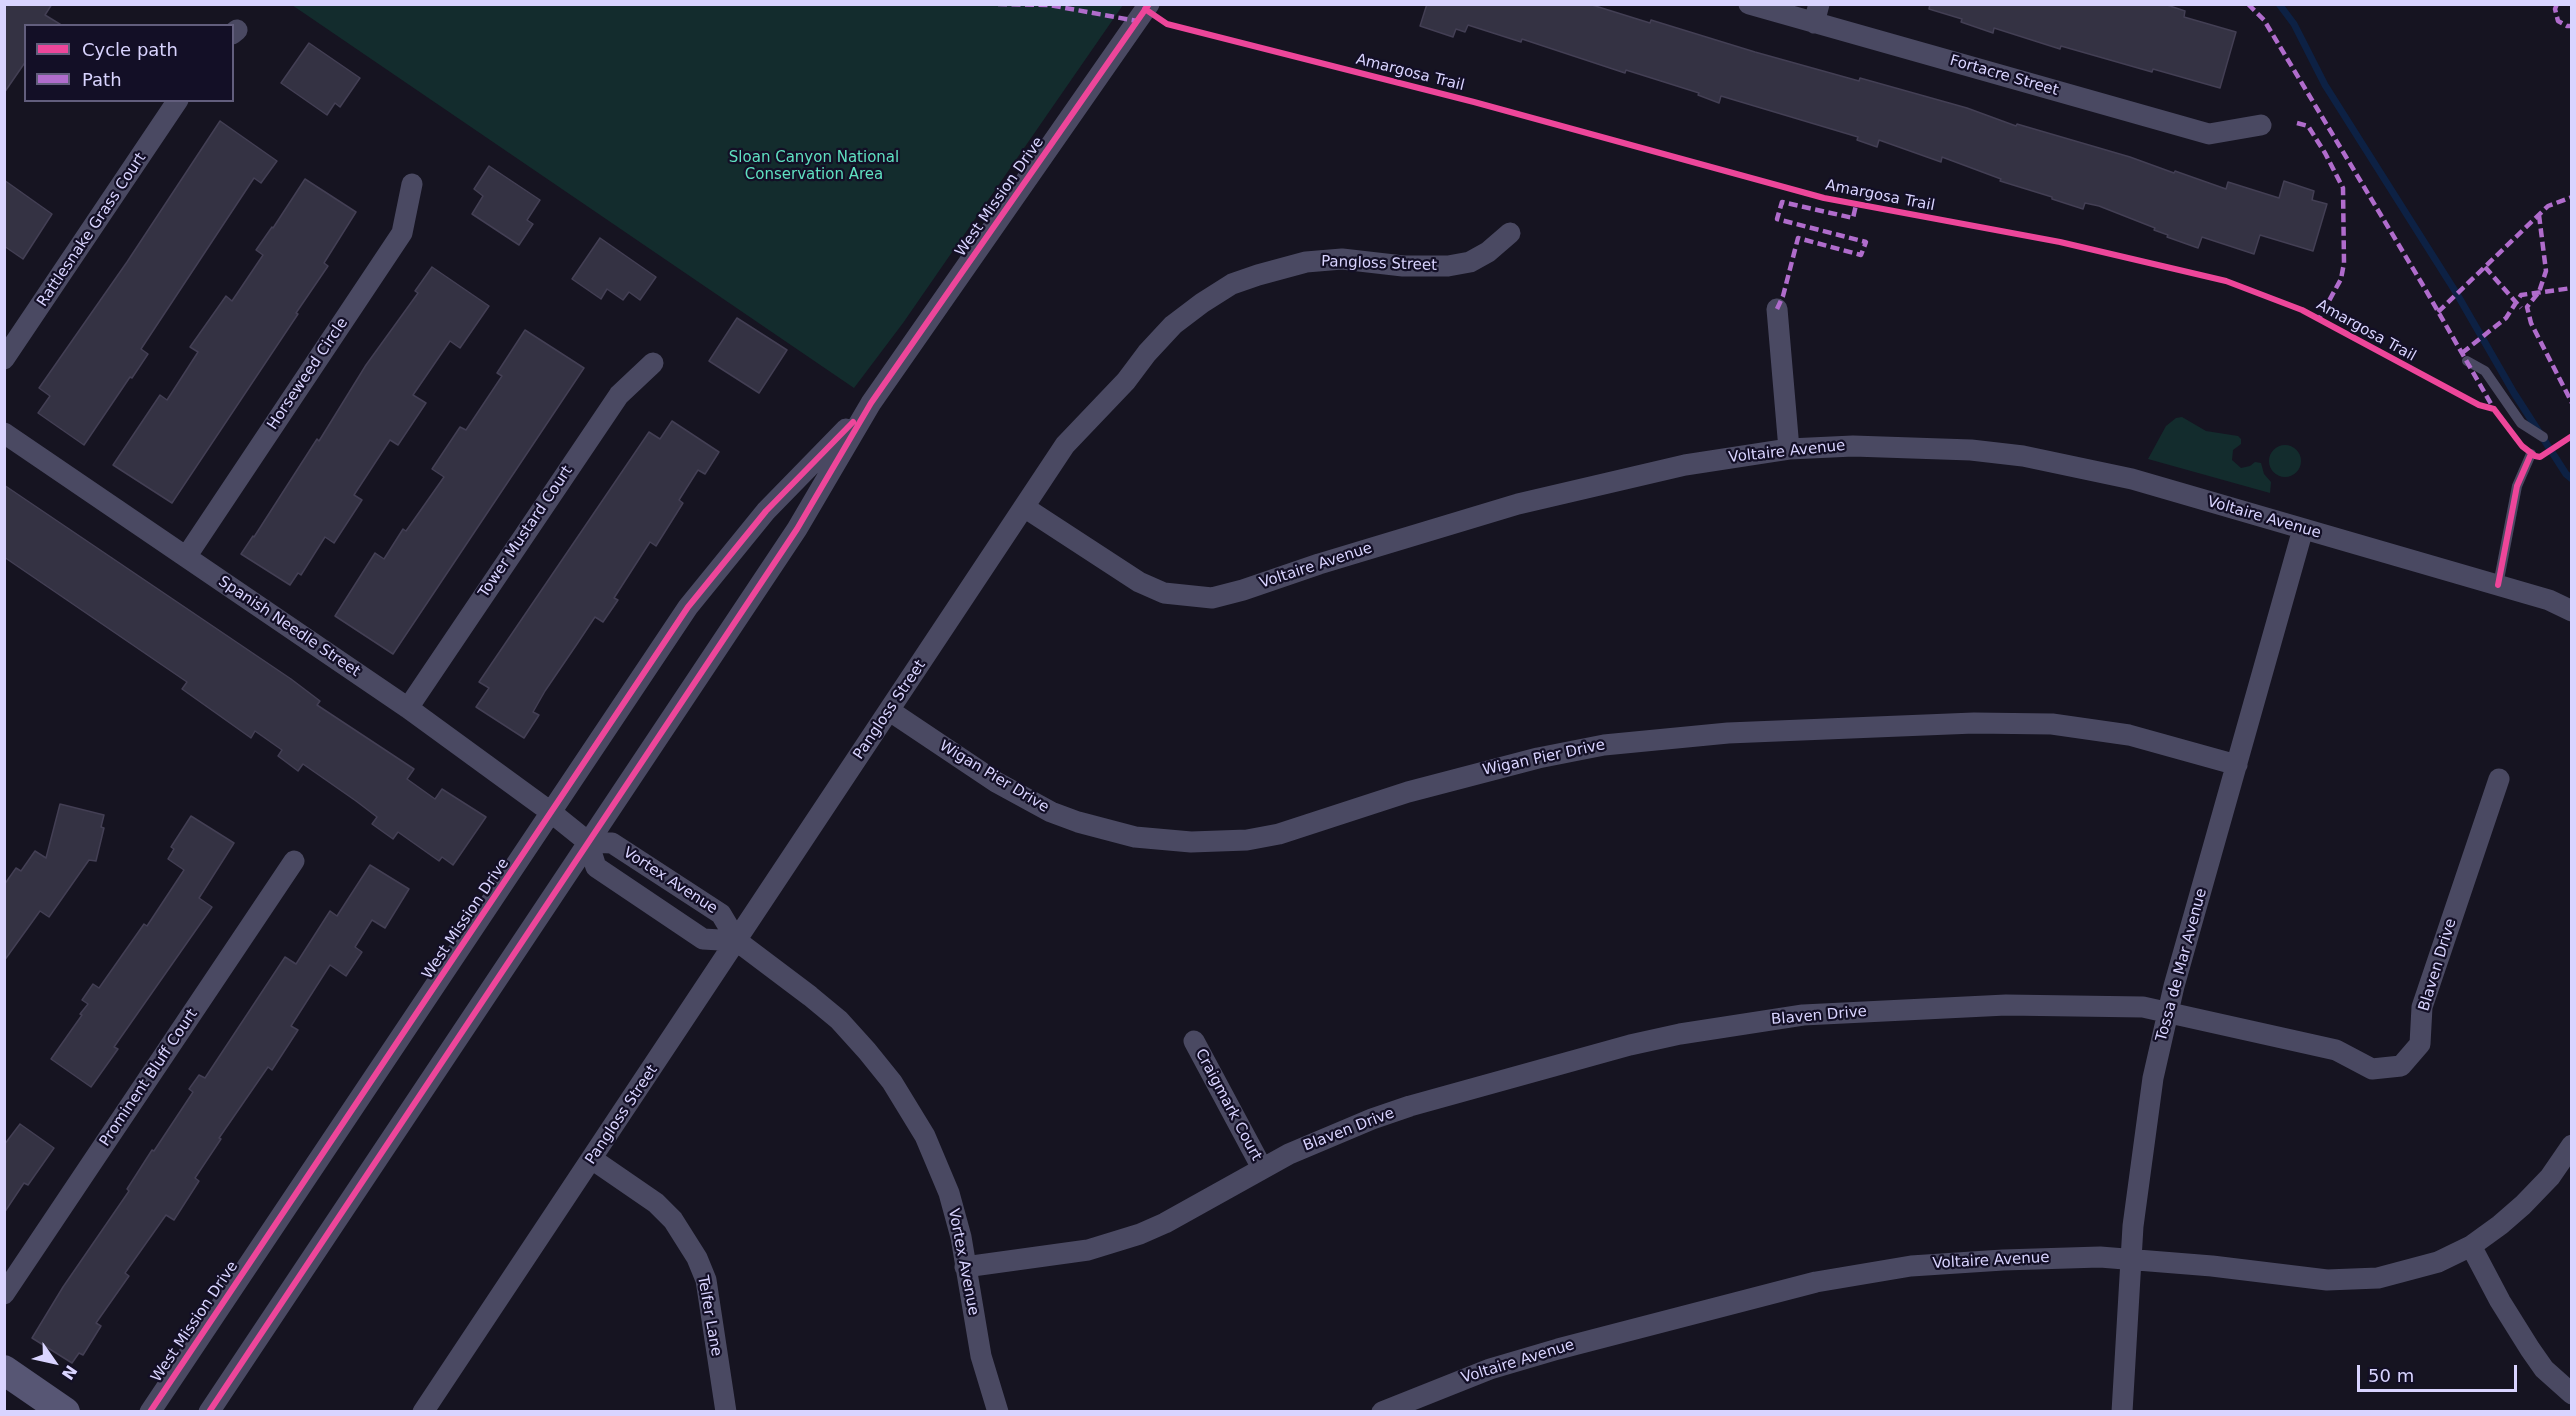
<!DOCTYPE html>
<style>
body{margin:0}
#map{position:relative;width:2576px;height:1416px;overflow:hidden;background:#161421;font-family:"DejaVu Sans",sans-serif}
canvas{display:block}
.frame{position:absolute;inset:0;border:6px solid #d9d4ff;pointer-events:none}
.legend{position:absolute;left:24px;top:24px;width:210px;height:78px;box-sizing:border-box;background:#130f26;border:2px solid #625e7d;margin:0;padding:8px 10px;list-style:none;font-size:18px;color:#d9d4ff}
.legend li{display:flex;align-items:center;gap:12px;height:30px}
.legend b{width:30px;border:2px solid #625e7d}
.north{position:absolute;left:24px;top:1332px;width:60px;height:60px;-webkit-text-stroke:4px #130f26;paint-order:stroke;rotate:124deg;font-size:16px;font-weight:700;line-height:24px;text-align:center;color:#d9d4ff}
.north::after{content:'';display:block;margin:auto;width:21px;height:27px;background:#d9d4ff;clip-path:polygon(50% 0,100% 100%,50% 72%,0 100%)}
.scale{position:absolute;left:2357px;top:1365px;width:160px;height:27px;box-sizing:border-box;border:3px solid #d9d4ff;border-top:0;padding-left:8px;font-size:18px;line-height:21px;white-space:nowrap;color:#d9d4ff;-webkit-text-stroke:4px #130f26;paint-order:stroke}
</style>
<div id="map">
<canvas width="2576" height="1416"></canvas>
<div class="frame"></div>
<ul class="legend">
<li><b style="height:8px;background:#ed469a"></b>Cycle path</li>
<li><b style="height:8px;background:#b06ccc"></b>Path</li>
</ul>
<div class="north">N</div>
<div class="scale">50 m</div>
</div>
<script>
const ctx = document.querySelector('canvas').getContext('2d');
ctx.lineJoin = 'round';
function fill(path, color) { ctx.fillStyle = color; ctx.fill(path, 'evenodd'); }
const toPath = rows => new Path2D(rows.map(r => 'M' + r).join(''));
function trace(path, color, width, dash) { ctx.strokeStyle = color; ctx.lineWidth = width; ctx.lineCap = dash ? 'butt' : 'round'; ctx.setLineDash(dash || []); ctx.stroke(path); }
function label(font, color, halo, rows, align = 'center') {
  ctx.font = font + ' "DejaVu Sans",sans-serif'; ctx.lineWidth = 4.5; ctx.setLineDash([]); ctx.textBaseline = 'middle'; ctx.strokeStyle = halo; ctx.fillStyle = color; for (const [text, x, y, turn = 0] of rows) {
    ctx.save(); ctx.translate(x, y); ctx.rotate((+turn || 0) * Math.PI / 180); ctx.textAlign = isNaN(turn) ? turn : align; if (halo) ctx.strokeText(text, 0, 0); ctx.fillText(text, 0, 0); ctx.restore();
  }
}
const green = toPath([
 [292,5,1123,5,903,323,854,388],
 [2182,417,2206,431,2238,436,2241,439,2241,444,2233,450,2232,460,2241,468,2250,466,2255,462,2261,463,2264,474,2271,482,2270,493,2148,459,2166,426,2176,418],
 '2269 461a16 16 0 1 1 32 0a16 16 0 1 1-32 0Z'
]);
const stream = toPath([
 [2279,4,2294,24,2325,85,2457,294,2514,393,2566,474,2572,479]
]);
const building = toPath([
 [4,4,52,4,45,15,63,26,26,26,26,61,4,93,4,4],
 [1427,4,1589,4,1650,23,1651,20,1755,52,1859,81,1860,78,1967,108,2016,126,2017,124,2130,157,2174,173,2175,171,2226,189,2228,182,2279,198,2284,181,2314,191,2312,200,2327,204,2313,251,2260,235,2254,254,2202,237,2198,248,2167,237,2168,235,2154,230,2155,228,2099,206,2085,203,2083,209,2052,199,2052,197,2000,181,2001,179,1942,157,1941,162,1879,140,1877,147,1857,140,1858,137,1721,96,1719,103,1698,95,1699,93,1626,70,1625,73,1522,39,1521,42,1468,25,1465,32,1456,29,1453,37,1420,26,1427,4],
 [1930,4,2164,4,2185,11,2184,17,2236,32,2220,88,2153,69,2152,72,2061,46,2060,49,1994,28,1993,33,1961,22,1962,19,1929,9,1930,4],
 [309,43,360,78,340,107,335,103,327,115,281,83,309,43],
 [220,121,277,161,261,183,254,178,141,349,148,354,132,378,130,377,84,445,38,413,50,396,39,388,127,262,220,121],
 [489,166,540,200,527,220,533,224,519,245,472,214,483,196,474,189,489,166],
 [305,179,356,212,324,263,328,266,296,313,298,314,172,503,113,465,160,395,167,400,198,352,190,347,226,296,232,301,263,255,256,250,272,227,273,228,305,179],
 [4,180,52,214,23,259,4,246,4,180],
 [600,238,656,277,640,300,629,292,623,300,607,289,601,299,572,279,600,238],
 [432,267,489,306,460,348,450,341,413,395,426,403,398,445,390,440,354,495,362,500,334,543,325,537,301,575,298,573,290,585,241,554,253,536,254,537,317,439,319,441,366,365,418,293,415,291,432,267],
 [737,318,787,350,759,393,709,361,737,318],
 [525,330,584,368,393,654,335,616,375,553,384,559,403,529,406,531,444,477,432,469,460,427,466,430,502,376,497,373,525,330],
 [672,421,719,452,705,474,698,470,679,500,683,503,656,546,650,542,614,598,618,600,603,622,595,617,577,644,545,691,533,712,539,715,524,738,476,707,489,688,479,682,649,432,660,439,672,421],
 [4,485,291,679,320,701,317,705,414,769,407,779,435,799,442,789,486,817,453,865,442,857,439,861,398,832,393,839,372,824,377,817,356,801,303,764,298,771,278,756,282,750,255,731,251,738,182,689,187,682,4,557,4,485],
 [60,804,104,815,101,827,104,828,96,861,89,860,49,917,40,911,4,961,4,885,16,868,21,871,35,851,46,858,60,804],
 [191,816,234,843,199,898,212,907,114,1047,118,1049,91,1087,51,1059,82,1015,80,1014,88,1004,82,1000,93,984,99,988,144,924,147,926,184,870,168,859,174,849,171,847,191,816],
 [370,865,409,889,385,928,372,920,355,947,362,952,346,976,330,965,291,1026,298,1030,272,1070,268,1067,219,1138,221,1139,195,1178,199,1181,174,1220,166,1215,125,1273,129,1276,96,1323,101,1326,83,1355,79,1353,72,1363,32,1338,63,1287,129,1191,127,1189,152,1150,154,1151,193,1092,189,1089,199,1075,205,1078,285,957,296,964,330,911,337,916,370,865],
 [20,1124,54,1148,28,1185,24,1183,4,1213,4,1145,20,1124]
]);
const lane = toPath([
 [2467,361,2485,371,2521,423,2543,437],
 [2498,585,2517,486,2531,454]
]);
const street = toPath([
 [1749,4,2209,134,2261,125],
 [1814,23,1819,4],
 [232,34,237,30],
 [1777,309,1789,449],
 [4,359,178,100],
 [4,433,408,708,552,813,588,842,596,867,703,939,737,941],
 [1024,507,1139,582,1164,593,1212,598,1243,590,1319,564,1518,504,1685,465,1789,449,1853,446,1971,450,2023,456,2132,479,2549,600,2572,611],
 [186,557,402,233,412,184],
 [408,708,619,395,653,363],
 [890,711,996,782,1051,812,1078,822,1135,837,1191,842,1247,840,1279,834,1408,792,1538,758,1604,745,1728,733,1974,723,2052,724,2129,735,2237,765],
 [588,842,612,843,721,914,737,941,810,996,839,1020,867,1051,892,1082,925,1136,949,1193,961,1237,981,1356,998,1412],
 [1194,1041,1262,1168],
 [592,1159,656,1203,673,1220,697,1258,706,1280,726,1412],
 [2471,1246,2500,1301,2530,1349,2544,1369,2572,1394],
 [965,1267,1088,1250,1140,1234,1165,1223,1289,1154,1372,1119,1410,1106,1630,1045,1680,1034,1803,1015,2006,1005,2143,1007,2336,1050,2372,1069,2401,1066,2420,1044,2422,1007,2499,779],
 [4,1294,294,861],
 [150,1412,688,607,766,511,846,429],
 [209,1412,797,529,871,403,1149,4],
 [423,1412,1065,445,1126,381,1147,353,1173,325,1202,303,1232,284,1258,275,1306,262,1342,259,1403,266,1448,266,1470,262,1488,252,1510,233],
 [1382,1412,1490,1369,1558,1349,1816,1282,1911,1266,2003,1260,2100,1257,2212,1266,2327,1280,2378,1278,2438,1262,2471,1246,2500,1225,2523,1205,2550,1177,2572,1145],
 [2122,1412,2133,1226,2153,1078,2174,986,2303,529]
]);
const secondary = toPath([
 [4,1370,65,1412]
]);
const quiet = toPath([
 [998,4,1049,5,1137,21],
 [2248,4,2264,20,2424,287,2494,409],
 [2557,4,2555,9,2558,21,2567,26,2572,26],
 [2297,123,2308,126,2325,153,2343,188,2344,263,2341,279,2319,319],
 [2539,215,2546,271,2539,292,2527,307,2531,323,2572,403],
 [2485,267,2521,308],
 [1777,309,1783,296,1798,238,1861,255,1866,242,1777,219,1782,202,1853,218,1856,205],
 [2438,312,2548,206,2572,197],
 [2462,353,2506,318,2521,295,2572,288]
]);
const cycleway = toPath([
 [1145,9,1167,24,1474,102,1824,198,2060,242,2226,281,2302,310,2479,405,2494,409,2522,446,2535,456,2540,457,2572,436],
 [2498,585,2517,486,2531,454],
 [150,1412,688,607,766,511,853,422],
 [209,1412,797,529,871,403,1149,4]
]);
const streetNames = [
 ["Amargosa Trail",1410,73,14],
 ["Fortacre Street",2004,76,16],
 ["Amargosa Trail",1880,196,11],
 ["West Mission Drive",1000,197,-55],
 ["Rattlesnake Grass Court",92,230,-56],
 ["Pangloss Street",1379,264,2],
 ["Amargosa Trail",2366,331,29],
 ["Horseweed Circle",308,374,-56],
 ["Voltaire Avenue",1787,452,-6],
 ["Voltaire Avenue",2264,518,16],
 ["Tower Mustard Court",526,532,-56],
 ["Voltaire Avenue",1316,566,-18],
 ["Spanish Needle Street",289,627,34],
 ["Pangloss Street",890,710,-56],
 ["Wigan Pier Drive",1544,758,-12],
 ["Wigan Pier Drive",994,777,31],
 ["Vortex Avenue",670,881,33],
 ["West Mission Drive",466,919,-56],
 ["Tossa de Mar Avenue",2182,965,-75],
 ["Blaven Drive",2438,965,-73],
 ["Blaven Drive",1819,1016,-5],
 ["Prominent Bluff Court",149,1078,-56],
 ["Craigmark Court",1228,1105,62],
 ["Pangloss Street",622,1115,-56],
 ["Blaven Drive",1349,1130,-21],
 ["Voltaire Avenue",1991,1261,-3],
 ["Vortex Avenue",963,1262,79],
 ["Telfer Lane",709,1316,80],
 ["West Mission Drive",195,1322,-56],
 ["Voltaire Avenue",1518,1362,-17]
];
const parkNames = [
 ["Sloan Canyon National",814,158],
 ["Conservation Area",814,175]
];
fill(green, '#132c2d');
trace(stream, '#0d2144', 7);
fill(building, '#343243');
trace(building, '#433f54', 1.5);
trace(lane, '#4a4962', 10);
trace(street, '#4a4962', 21);
trace(secondary, '#575674', 30);
trace(quiet, '#b06ccc', 4.5, [9, 4.5]);
trace(cycleway, '#ed469a', 6);
label('15px', '#d9d4ff', '#130f26', streetNames);
label('15px', '#5fe0c0', '#130f26', parkNames);
</script>
